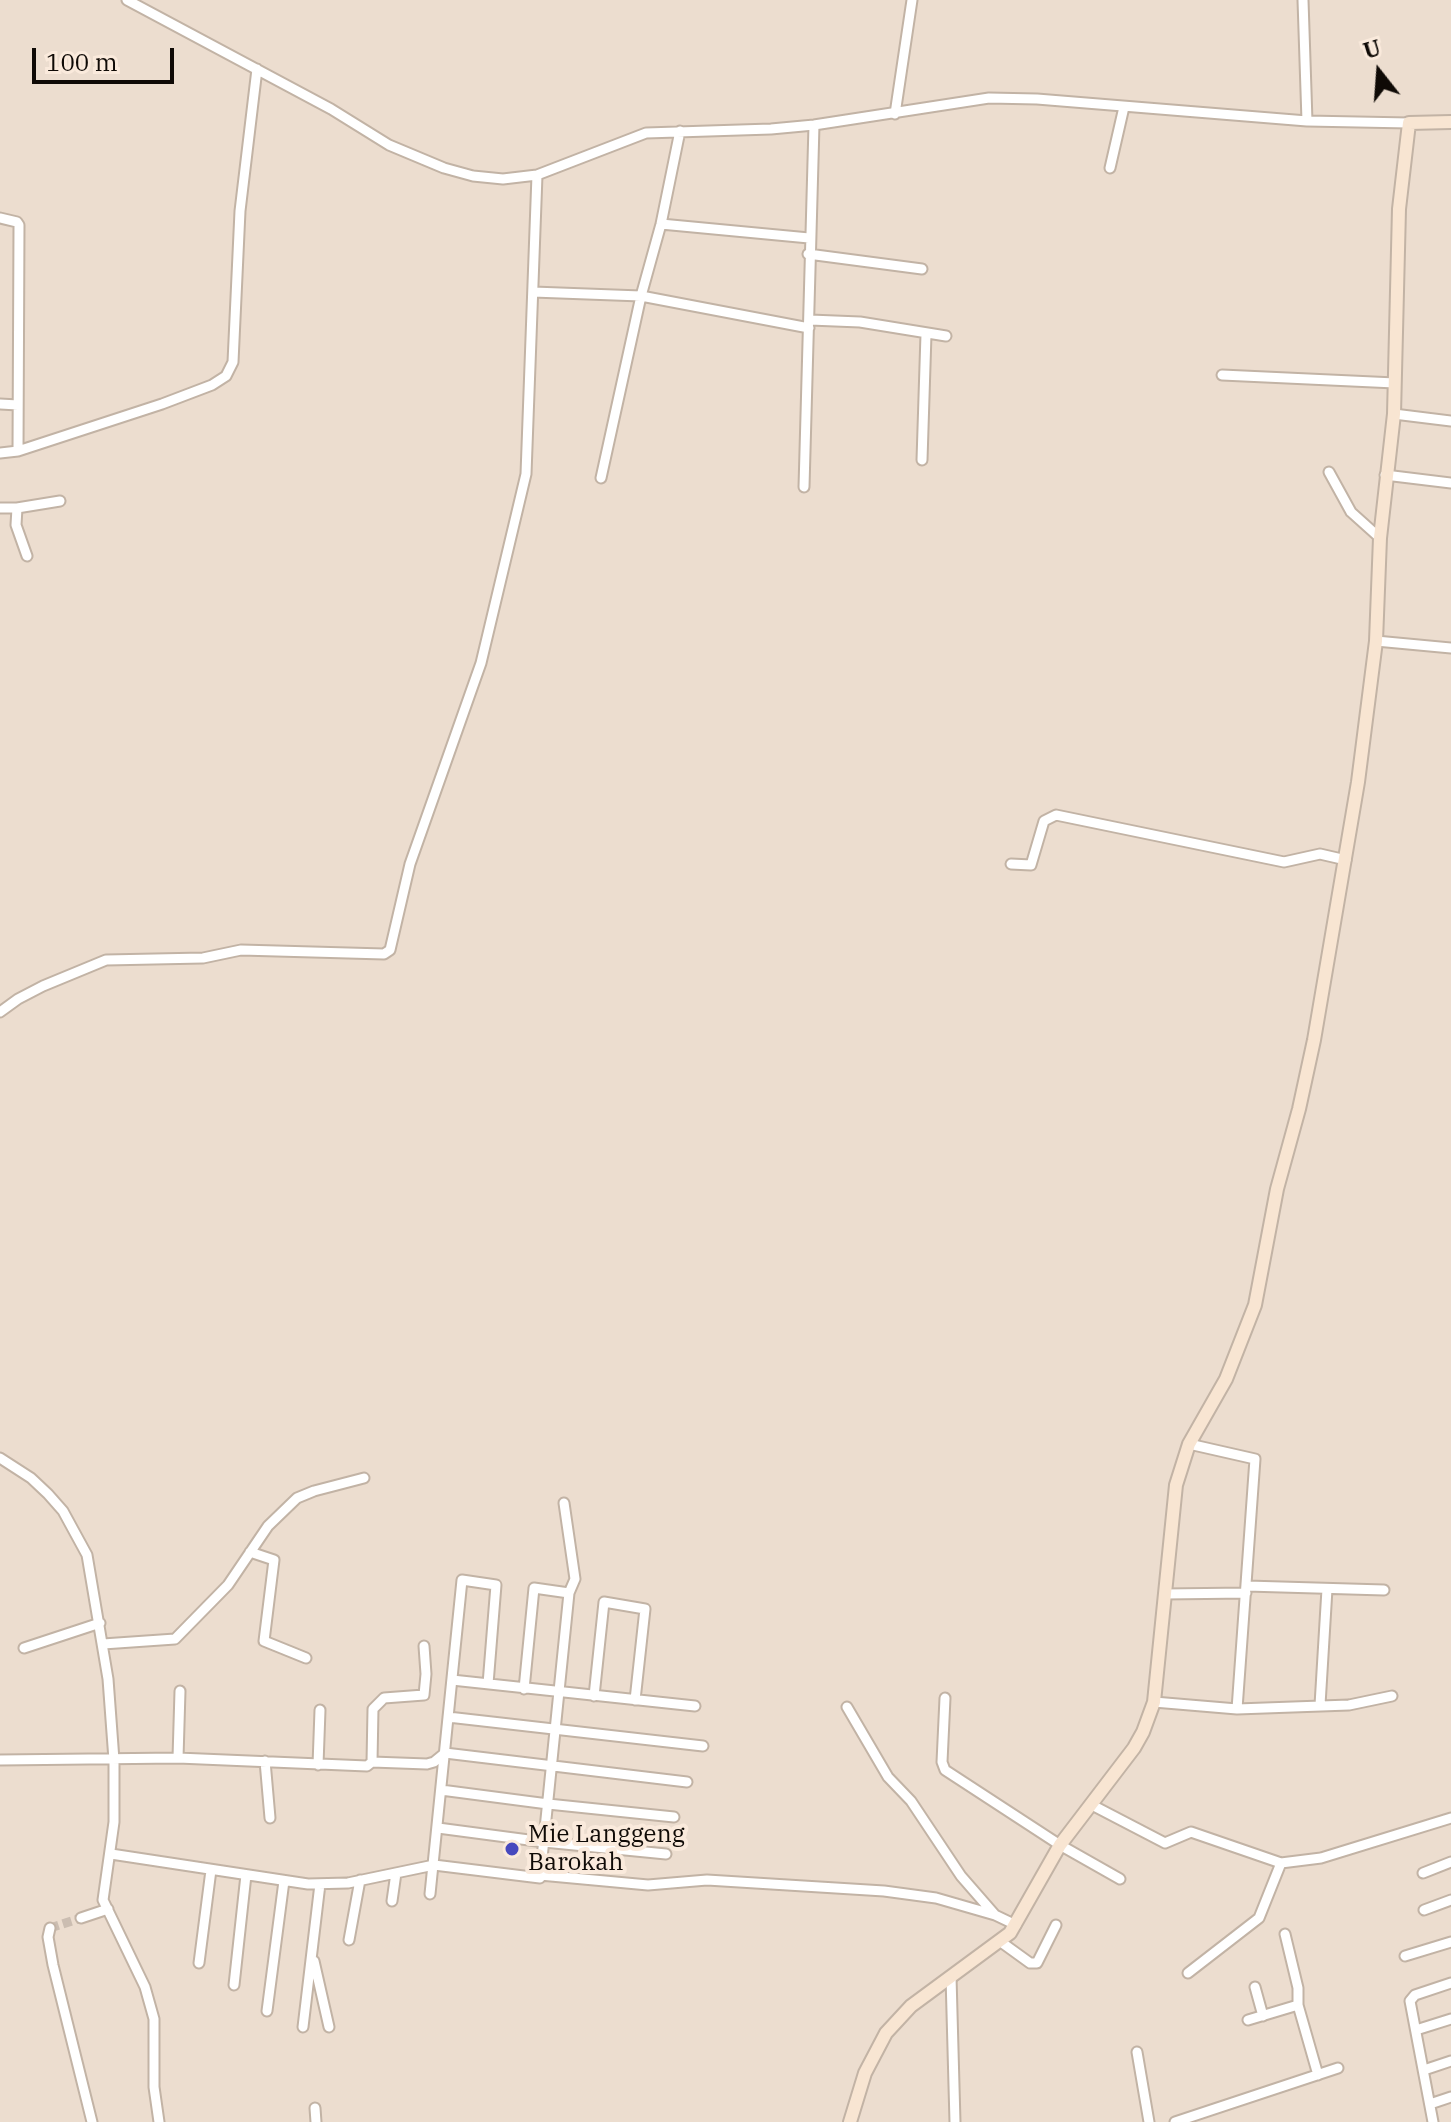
<!DOCTYPE html>
<style>
body{margin:0}
#map{position:relative;width:1451px;height:2122px;overflow:hidden;background:#ecddcf;font-family:"IBM Plex Serif",serif}
canvas{display:block}
.north{position:absolute;left:1339px;top:32px;width:80px;height:80px;-webkit-text-stroke:6px #faeadc;paint-order:stroke;rotate:343deg;font-size:22px;font-weight:700;line-height:32px;text-align:center;color:#0f0a06}
.north::after{content:'';display:block;margin:auto;width:28px;height:36px;background:#0f0a06;clip-path:polygon(50% 0,100% 100%,50% 72%,0 100%)}
.scale{position:absolute;left:32px;top:48px;width:142px;height:36px;box-sizing:border-box;border:4px solid #0f0a06;border-top:0;padding-left:10px;font-size:24px;line-height:28px;white-space:nowrap;color:#0f0a06;-webkit-text-stroke:6px #faeadc;paint-order:stroke}
</style>
<div id="map">
<canvas width="1451" height="2122"></canvas>
<div class="north">U</div>
<div class="scale">100 m</div>
</div>
<script>
const ctx = document.querySelector('canvas').getContext('2d');
ctx.lineJoin = 'round';
const toPath = rows => new Path2D(rows.map(r => 'M' + r).join(''));
function trace(path, color, width, dash) { ctx.strokeStyle = color; ctx.lineWidth = width; ctx.lineCap = dash ? 'butt' : 'round'; ctx.setLineDash(dash || []); ctx.stroke(path); }
function label(font, color, halo, rows, align = 'center') {
  ctx.font = font + ' "IBM Plex Serif",serif'; ctx.lineWidth = 8; ctx.setLineDash([]); ctx.textBaseline = 'middle'; ctx.strokeStyle = halo; ctx.fillStyle = color; for (const [text, x, y, turn = 0] of rows) {
    ctx.save(); ctx.translate(x, y); ctx.rotate((+turn || 0) * Math.PI / 180); ctx.textAlign = isNaN(turn) ? turn : align; if (halo) ctx.strokeText(text, 0, 0); ctx.fillText(text, 0, 0); ctx.restore();
  }
}
const minorTunnel = toPath([
 [50,1928,81,1918]
]);
const minor = toPath([
 [127,0,331,109,389,145,444,168,473,176,503,179,537,175,646,133,771,129,814,125,989,98,1037,99,1307,121,1409,123],
 [1303,0,1307,121],
 [895,114,912,0],
 [1110,168,1124,107],
 [0,218,17,222,19,225,18,451],
 [661,224,809,238],
 [808,254,922,269],
 [533,292,641,296,809,328],
 [810,320,860,322,946,336],
 [1222,375,1395,383],
 [0,404,18,405],
 [1394,414,1451,421],
 [0,453,18,451,162,404,212,385,226,376,233,362,240,211,257,69],
 [922,460,926,334],
 [1329,472,1351,512,1380,538],
 [1385,475,1451,483],
 [601,478,641,296,661,224,680,131],
 [804,487,814,125],
 [0,508,17,508,60,501],
 [17,508,16,525,27,556],
 [1376,641,1451,648],
 [1011,864,1031,865,1044,821,1056,815,1284,862,1320,854,1346,860],
 [0,1012,18,999,43,986,106,960,203,958,241,950,384,954,390,950,410,864,481,663,526,474,537,175],
 [1189,1444,1255,1459,1237,1709],
 [0,1458,31,1478,48,1494,63,1511,87,1555,108,1679,114,1760,114,1822,103,1900,145,1987,154,2019,154,2087,159,2122],
 [250,1552,274,1560,264,1641,306,1658],
 [1247,1586,1384,1590],
 [1165,1594,1246,1593],
 [103,1644,175,1639,228,1585,268,1526,297,1498,314,1491,364,1478],
 [24,1648,100,1623],
 [452,1680,695,1706],
 [524,1689,534,1588,569,1593],
 [594,1696,604,1602,645,1609,635,1700],
 [945,1698,942,1762,945,1770,1060,1845,1120,1879],
 [1154,1702,1237,1709,1349,1705,1392,1696],
 [1320,1705,1327,1589],
 [847,1707,888,1777,911,1801,961,1876,995,1915],
 [448,1717,703,1746],
 [178,1758,180,1691],
 [0,1760,178,1758,367,1766,372,1762,373,1709,384,1698,424,1695,426,1674,424,1646],
 [265,1761,270,1818],
 [372,1762,427,1764,434,1762,445,1753,687,1782],
 [318,1765,320,1710],
 [441,1790,548,1804,674,1817],
 [1090,1804,1165,1843,1191,1832,1281,1863,1321,1858,1451,1818],
 [438,1828,544,1842,666,1854],
 [111,1854,308,1884,348,1883,434,1865,540,1878,569,1593,575,1579,564,1503],
 [1423,1873,1451,1862],
 [540,1875,648,1885,707,1880,884,1891,936,1898,995,1915,1016,1925],
 [430,1894,462,1580,496,1585,488,1684],
 [392,1901,396,1873],
 [1424,1910,1451,1900],
 [81,1918,108,1909],
 [50,1928,48,1937,53,1965,92,2122],
 [1285,1934,1298,1988,1298,2005,1318,2075],
 [349,1940,360,1880],
 [1001,1942,1030,1963,1037,1963,1056,1925],
 [1405,1956,1451,1942],
 [314,1961,329,2027],
 [199,1963,211,1870],
 [1188,1973,1259,1918,1281,1863],
 [951,1976,955,2122],
 [234,1985,246,1875],
 [1255,1987,1263,2016],
 [267,2011,284,1881],
 [1248,2020,1298,2005],
 [303,2027,320,1884],
 [1416,2030,1451,2019],
 [1137,2052,1149,2122],
 [1424,2070,1451,2061],
 [1430,2104,1451,2097],
 [315,2108,316,2122],
 [1175,2122,1338,2068],
 [1433,2122,1410,2001,1415,1995,1451,1983]
]);
const secondary = toPath([
 [850,2122,865,2073,886,2033,911,2006,1010,1933,1060,1845,1134,1748,1143,1732,1154,1702,1176,1485,1189,1444,1226,1379,1255,1305,1277,1189,1299,1109,1314,1040,1358,782,1376,641,1380,538,1394,414,1399,209,1409,123,1451,122]
]);
const markers = [
 [512,1849,8,"#4749be"]
];
const poiNames = [
 ["Mie Langgeng",528,1835],
 ["Barokah",528,1863]
];
trace(minorTunnel, '#cbbdb1', 9, [9, 4.5]);
trace(minor, '#c2b3a5', 13);
trace(secondary, '#c2b3a5', 16);
trace(minor, '#fff', 9);
trace(secondary, '#f8e5d2', 12);
for (const [x, y, r, color] of markers) { const dot = new Path2D(); dot.arc(x, y, r, 0, 2 * Math.PI); ctx.fillStyle = color; ctx.fill(dot); trace(dot, '#faeadc', 3); }
label('24px', '#0f0a06', '#faeadc', poiNames, 'left');
</script>
